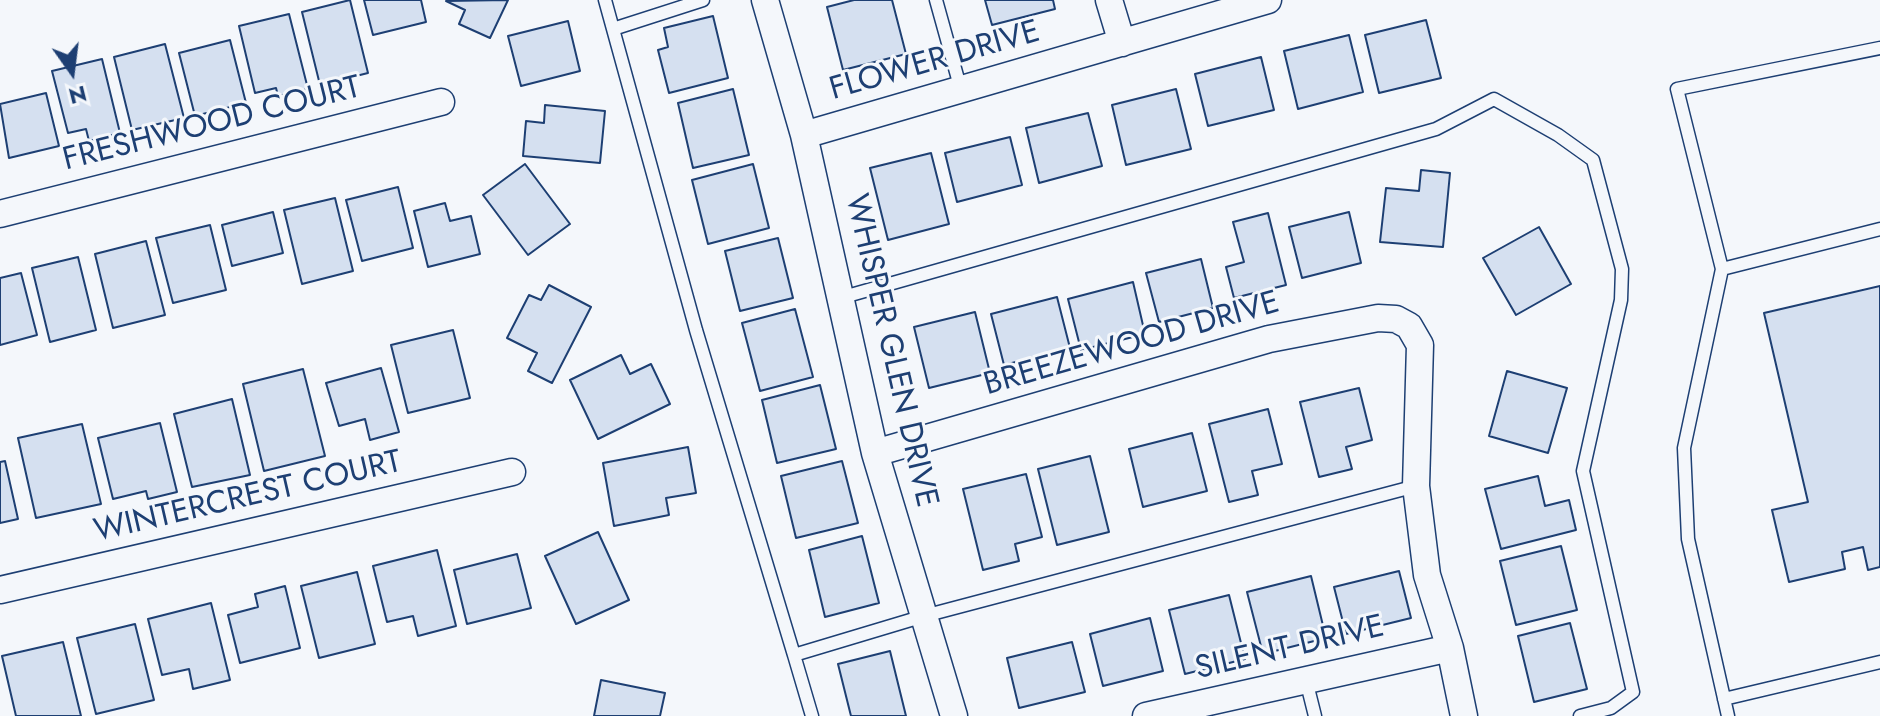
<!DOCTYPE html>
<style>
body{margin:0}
#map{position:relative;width:1880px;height:716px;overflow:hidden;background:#f4f7fb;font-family:Jost,sans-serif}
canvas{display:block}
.north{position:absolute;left:32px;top:32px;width:80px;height:80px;-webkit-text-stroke:6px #f4f7fb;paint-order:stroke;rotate:166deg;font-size:22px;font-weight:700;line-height:32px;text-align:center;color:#1d3f73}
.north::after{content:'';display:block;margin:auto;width:28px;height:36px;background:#1d3f73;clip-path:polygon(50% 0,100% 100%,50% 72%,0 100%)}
</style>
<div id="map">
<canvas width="1880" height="716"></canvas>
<div class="north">N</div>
</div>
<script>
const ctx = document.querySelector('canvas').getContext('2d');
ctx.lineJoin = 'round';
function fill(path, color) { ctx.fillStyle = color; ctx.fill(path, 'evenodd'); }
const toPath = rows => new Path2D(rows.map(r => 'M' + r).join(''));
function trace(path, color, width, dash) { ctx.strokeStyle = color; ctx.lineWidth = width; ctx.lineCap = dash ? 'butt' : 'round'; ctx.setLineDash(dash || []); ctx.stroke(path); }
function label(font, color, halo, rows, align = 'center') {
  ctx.font = font + ' Jost,sans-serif'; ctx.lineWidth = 6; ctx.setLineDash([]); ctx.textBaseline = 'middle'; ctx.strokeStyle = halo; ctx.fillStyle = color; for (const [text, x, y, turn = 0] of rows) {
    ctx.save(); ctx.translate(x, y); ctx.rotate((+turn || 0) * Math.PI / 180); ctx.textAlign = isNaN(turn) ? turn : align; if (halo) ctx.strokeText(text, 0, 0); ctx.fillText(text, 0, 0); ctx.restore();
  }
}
const building = toPath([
 [350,0,368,73,320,85,302,12,350,0],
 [364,0,421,0,426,22,373,35,364,0],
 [508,0,490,38,459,24,465,10,446,1,508,0],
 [854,0,892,0,906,54,843,70,827,7,854,0],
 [985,0,1053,0,1055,9,992,25,985,0],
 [289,14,308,89,278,96,276,88,255,93,239,26,289,14],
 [713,16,728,78,669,93,658,50,668,47,664,28,713,16],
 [1426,20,1441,78,1379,93,1365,35,1426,20],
 [568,21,580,71,521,86,508,36,568,21],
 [1349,35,1363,92,1298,109,1284,51,1349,35],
 [230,40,246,103,195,116,179,53,230,40],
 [165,44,184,118,132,130,114,57,165,44],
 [1261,57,1274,110,1208,126,1195,74,1261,57],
 [102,59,120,133,89,141,86,129,68,133,52,71,102,59],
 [733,89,749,155,693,168,678,103,733,89],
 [1176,89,1191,149,1126,165,1112,105,1176,89],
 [46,93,59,146,9,158,0,104,46,93],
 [545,105,605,111,600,163,523,156,526,121,544,123,545,105],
 [1088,113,1102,166,1039,183,1026,128,1088,113],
 [1010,137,1022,185,957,202,945,153,1010,137],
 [931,153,949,224,888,240,870,168,931,153],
 [525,164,570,224,528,255,483,195,525,164],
 [753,164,769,228,708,244,692,180,753,164],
 [1421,170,1450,173,1443,247,1380,242,1386,188,1419,191,1421,170],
 [398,187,413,248,362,261,346,200,398,187],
 [335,198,353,271,302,284,284,210,335,198],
 [445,203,450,221,471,216,480,254,428,267,414,211,445,203],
 [273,212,283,253,232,266,222,225,273,212],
 [1349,212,1361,263,1302,278,1289,227,1349,212],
 [1268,213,1286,285,1234,298,1226,267,1244,262,1233,222,1268,213],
 [210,225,226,290,173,303,156,238,210,225],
 [1539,227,1571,284,1516,315,1483,258,1539,227],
 [778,238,793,298,740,311,725,251,778,238],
 [146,241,165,315,113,328,95,254,146,241],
 [78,257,96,330,50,342,32,268,78,257],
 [1201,259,1213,308,1159,322,1146,273,1201,259],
 [21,273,37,335,0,345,0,278,21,273],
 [1133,282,1145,334,1081,350,1068,299,1133,282],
 [549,285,591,307,552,383,528,371,537,353,507,338,529,295,541,300,549,285],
 [1880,286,1880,567,1868,570,1863,547,1842,552,1845,569,1789,582,1772,510,1808,502,1764,313,1880,286],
 [1057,297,1070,348,1004,365,991,314,1057,297],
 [795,309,813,377,760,391,742,323,795,309],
 [975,312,990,373,929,388,914,327,975,312],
 [453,330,470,398,408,413,391,345,453,330],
 [621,355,630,374,651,364,670,404,598,439,570,380,621,355],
 [381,368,399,432,370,440,365,419,339,426,326,383,381,368],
 [303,369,325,456,264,471,243,384,303,369],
 [1507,371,1567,388,1548,453,1489,436,1507,371],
 [820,385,836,449,777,463,762,400,820,385],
 [1359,388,1372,440,1346,447,1352,469,1319,477,1300,402,1359,388],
 [232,399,250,475,192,487,174,414,232,399],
 [1268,409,1282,464,1252,471,1258,495,1229,502,1209,424,1268,409],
 [160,423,177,492,148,499,146,491,113,499,98,438,160,423],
 [82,424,101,504,36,518,18,438,82,424],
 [1192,433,1207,491,1143,507,1129,449,1192,433],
 [688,447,696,493,666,498,669,515,614,526,603,463,688,447],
 [1090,456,1109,532,1057,545,1038,469,1090,456],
 [5,461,18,519,0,523,0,462,5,461],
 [842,461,858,523,796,538,781,476,842,461],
 [1026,474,1042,537,1015,544,1019,561,983,570,963,489,1026,474],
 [1538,476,1545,506,1569,500,1576,530,1501,549,1485,489,1538,476],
 [598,532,629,600,576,624,545,556,598,532],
 [862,536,879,603,825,617,809,550,862,536],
 [1561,546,1577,610,1516,625,1500,561,1561,546],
 [437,550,456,626,418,636,413,616,387,622,373,566,437,550],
 [517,554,531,608,467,624,454,570,517,554],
 [1399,571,1411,618,1346,634,1334,587,1399,571],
 [357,572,375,644,319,658,301,586,357,572],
 [1311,576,1326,638,1263,654,1247,592,1311,576],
 [285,586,300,648,240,663,228,615,258,607,255,594,285,586],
 [1229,595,1245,659,1185,674,1169,610,1229,595],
 [211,603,230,680,193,689,189,669,162,675,148,619,211,603],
 [1150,618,1163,671,1103,686,1090,634,1150,618],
 [1570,623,1587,689,1534,702,1518,636,1570,623],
 [135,624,154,700,96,714,77,638,135,624],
 [63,642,81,716,16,716,2,656,63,642],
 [1072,642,1085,692,1019,708,1007,658,1072,642],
 [890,651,906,716,851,716,838,664,890,651],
 [601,680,665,693,660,716,594,716,601,680]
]);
const lane = toPath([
 [605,0,613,29,703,0],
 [936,0,961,90],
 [613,29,696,330,794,655],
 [1722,269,1880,229],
 [840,298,1436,129,1494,99,1558,135,1593,160,1622,269,1621,300,1583,471,1633,692,1611,708,1580,716],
 [1306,680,1315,716],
 [1724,699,1880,662],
 [812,716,794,655,924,616,1416,486],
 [1728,716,1688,539,1684,448,1722,269,1677,89,1880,48]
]);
const street = toPath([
 [765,0,804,135,875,453,954,716],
 [1109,0,1122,43],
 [804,135,1268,0],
 [0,214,441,102],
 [875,453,1269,339,1378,318,1396,319,1409,326,1420,345,1416,486,1427,575,1450,648,1464,716],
 [0,590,512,472],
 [1146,716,1450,648]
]);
const streetNames = [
 ["FLOWER DRIVE",935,62,-16],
 ["FRESHWOOD COURT",212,125,-14],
 ["BREEZEWOOD DRIVE",1132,345,-16],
 ["WHISPER GLEN DRIVE",890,351,77],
 ["WINTERCREST COURT",248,498,-13],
 ["SILENT DRIVE",1290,649,-13]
];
fill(building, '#d5e0f0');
trace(building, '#1d3f73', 2);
trace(lane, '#1d3f73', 15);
trace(street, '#1d3f73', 29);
trace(lane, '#f4f7fb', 12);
trace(street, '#f4f7fb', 26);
label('32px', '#1d3f73', '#f4f7fb', streetNames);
</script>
